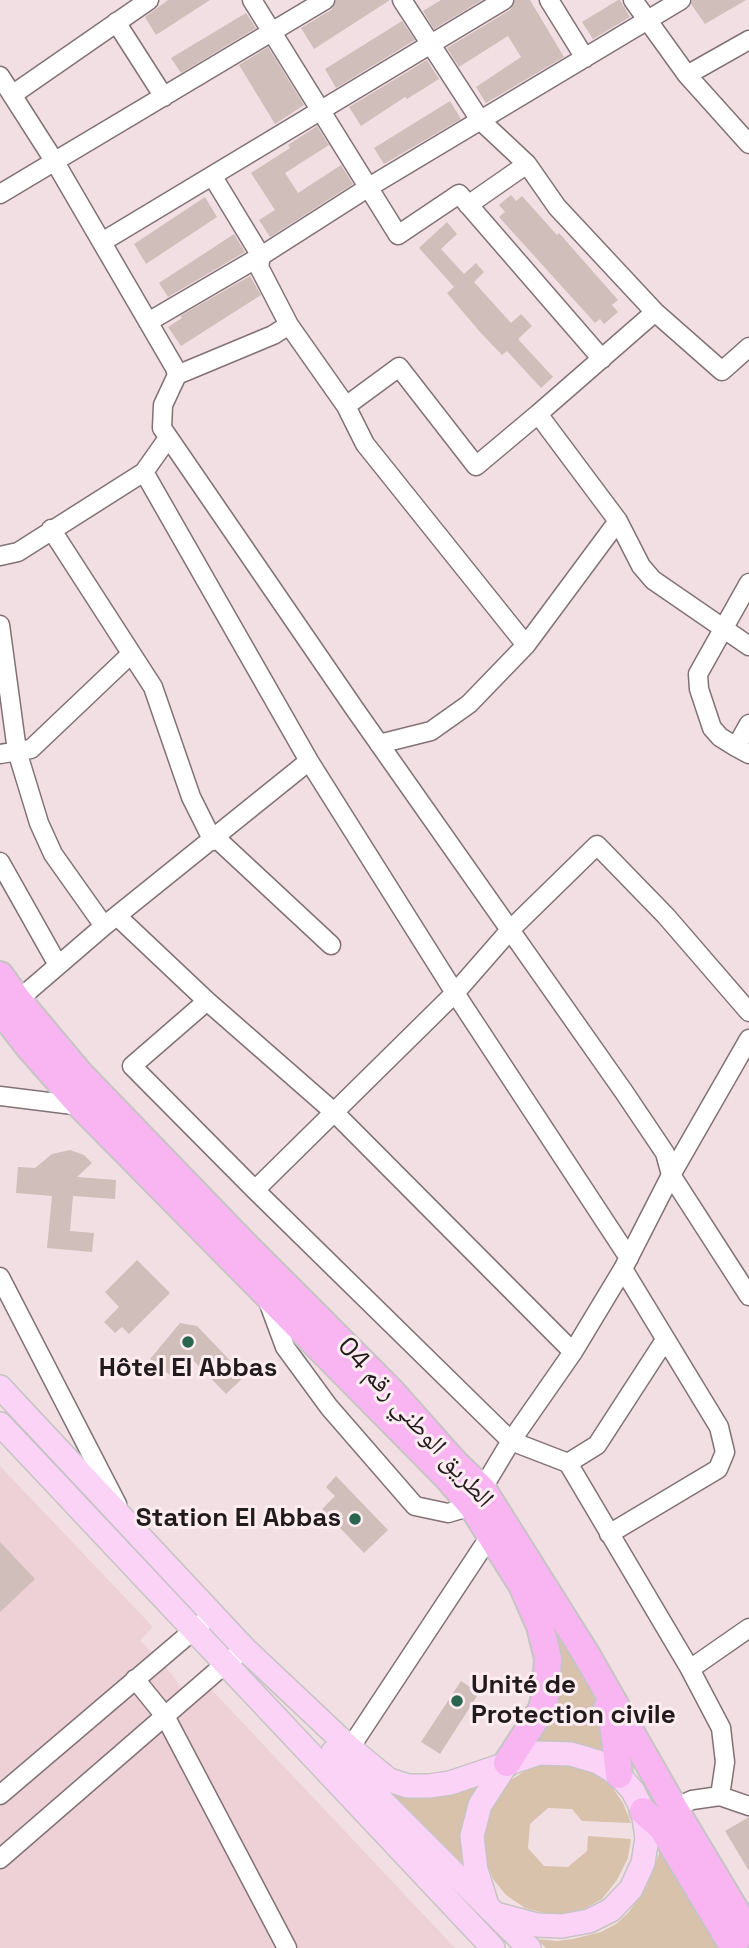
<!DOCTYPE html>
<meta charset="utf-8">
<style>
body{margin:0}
canvas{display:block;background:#f2dfe3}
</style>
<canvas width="749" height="1948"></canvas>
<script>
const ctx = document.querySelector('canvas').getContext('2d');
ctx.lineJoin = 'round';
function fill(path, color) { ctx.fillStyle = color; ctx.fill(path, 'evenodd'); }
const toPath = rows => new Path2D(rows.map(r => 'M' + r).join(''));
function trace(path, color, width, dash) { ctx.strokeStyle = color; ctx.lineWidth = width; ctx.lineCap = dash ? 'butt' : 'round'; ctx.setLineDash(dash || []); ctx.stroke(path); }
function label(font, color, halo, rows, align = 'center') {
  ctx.font = font + ' "Space Grotesk","Noto Naskh Arabic",sans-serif'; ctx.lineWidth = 6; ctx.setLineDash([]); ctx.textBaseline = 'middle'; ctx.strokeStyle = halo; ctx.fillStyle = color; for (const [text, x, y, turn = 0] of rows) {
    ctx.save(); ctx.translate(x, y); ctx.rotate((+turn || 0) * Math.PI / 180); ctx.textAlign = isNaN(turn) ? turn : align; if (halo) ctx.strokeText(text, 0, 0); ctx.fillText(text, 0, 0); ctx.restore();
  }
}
const built = toPath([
 [0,1466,153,1627,140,1640,168,1670,190,1699,210,1688,455,1948,0,1948]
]);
const green = toPath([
 [540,1602,590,1688,607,1734,604,1747,601,1750,563,1743,534,1744,551,1718,557,1703,561,1682,559,1662],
 [554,1764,592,1771,612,1787,623,1803,631,1823,582,1821,572,1809,548,1808,530,1824,528,1848,544,1866,568,1867,587,1851,588,1836,631,1839,628,1858,617,1880,602,1899,580,1911,551,1915,525,1908,506,1895,493,1879,484,1856,484,1828,495,1801,511,1780,531,1767],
 [483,1779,471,1798,460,1832,463,1872,379,1786],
 [662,1839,727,1948,546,1948,537,1939,557,1941,573,1939,601,1932,616,1924,629,1912,647,1886,659,1854]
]);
const building = toPath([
 [168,0,210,0,156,35,145,17],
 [336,0,390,0,314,49,301,28,331,10],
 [441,0,482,0,434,29,423,11],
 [515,0,530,0,564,57,486,103,476,87,521,57,508,36,459,67,447,48,510,10],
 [618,0,620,0,630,17,593,39,582,22],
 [692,0,746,0,705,24,691,4],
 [246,13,256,28,181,73,171,58],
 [402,21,415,40,336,88,325,69],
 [268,47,304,105,275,124,239,65],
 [427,60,439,79,407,99,405,97,361,126,349,107],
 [450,101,461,119,384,164,374,148],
 [317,126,329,145,285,173,298,193,341,165,353,184,270,237,259,220,275,210,251,173,290,148,288,145],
 [511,195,516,201,522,196,557,235,559,233,618,300,612,305,618,312,604,324,600,319,595,323,499,217,505,212,499,205],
 [205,197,217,217,146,264,134,244],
 [447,222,457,234,441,249,464,274,476,263,484,272,474,282,511,323,521,314,532,326,518,339,553,377,541,388,507,351,502,355,480,332,447,293,454,287,419,248],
 [234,234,245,252,168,297,159,283],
 [250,276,261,295,181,346,168,327,182,318,180,316],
 [70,1150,84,1155,92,1163,77,1177,116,1180,115,1199,73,1196,70,1231,94,1233,92,1252,47,1248,52,1196,16,1193,18,1167,35,1168,52,1154],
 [137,1260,170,1293,129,1334,122,1327,115,1333,104,1322,119,1307,105,1292],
 [180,1323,197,1326,245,1376,226,1394,194,1361,183,1362,171,1376,150,1359],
 [336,1476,388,1530,364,1553,322,1509,335,1496,326,1487],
 [0,1542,35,1579,0,1612],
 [461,1681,479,1693,440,1754,421,1742],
 [749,1817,749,1871,725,1831]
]);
const minor = toPath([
 [252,0,398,235,459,194,602,359],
 [402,0,480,120,527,164,557,207,655,312,722,371,749,347],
 [549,0,585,58],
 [633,0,687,75,749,144],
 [116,22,164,97],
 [687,75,749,40],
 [0,76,55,162,175,368,177,375,163,405,162,428,354,708,624,1092,665,1153,671,1175,749,1296],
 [12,95,149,0],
 [213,177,261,256,259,267,289,325,346,406,399,367,476,466,538,414,618,521,641,566,653,580,749,646],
 [0,194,325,0],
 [468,205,527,164],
 [102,242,504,0],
 [148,322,261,256,369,187,681,0],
 [177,375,273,335,289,325],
 [346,406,365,444,526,645],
 [538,414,655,312],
 [168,438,144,472,309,761,455,993,629,1258],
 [51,529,153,687,191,797,213,841],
 [0,556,18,552,144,472],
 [0,625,17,751,39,823,53,854,104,926],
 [749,724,736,747,749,754],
 [379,744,431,731,469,704,526,645,618,521],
 [736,747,720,737,712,728,699,689,698,674,749,583],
 [0,754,31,749,131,654],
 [216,838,331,945],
 [0,862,58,965],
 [117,916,207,1001,335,1113,573,1352],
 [18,1000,104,926,309,761],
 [207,1001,132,1066,255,1190,511,1441,568,1463,690,1669,721,1728,725,1762,720,1796],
 [0,1096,81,1106],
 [255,1190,455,993,510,930,597,845,666,916,749,1012],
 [0,1277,117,1504],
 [268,1301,285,1347,329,1407,415,1506,448,1513,472,1506,511,1441,573,1352,623,1269,671,1175,749,1039],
 [568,1463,597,1445,665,1340],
 [609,1534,718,1469,725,1452,719,1427,623,1269],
 [690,1669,749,1628],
 [135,1679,165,1716,287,1948],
 [350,1748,490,1536],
 [0,1795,202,1623],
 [674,1808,692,1800,720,1796,749,1806],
 [0,1859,225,1664,245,1649]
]);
const major = toPath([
 [0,1387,245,1649,350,1748,389,1780,408,1786,429,1786,450,1783,539,1753,571,1754,598,1762,619,1775,633,1791,643,1811,647,1838,643,1863,631,1889,611,1910,589,1921,562,1926,537,1925,496,1914],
 [0,1424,493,1948],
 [333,1752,529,1948],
 [486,1902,476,1870,472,1836,480,1805,507,1763]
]);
const highway = toPath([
 [0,975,18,1000,80,1074,246,1246,390,1390,454,1462,483,1490,586,1654,674,1808,749,1933],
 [0,1010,29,1047,81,1106,447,1477,472,1506,522,1585,540,1626,548,1658,546,1692,542,1709,507,1763],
 [607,1708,613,1723,619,1775],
 [643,1811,662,1828,734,1948]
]);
const markers = [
 [188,1342,7,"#2a6550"],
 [355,1519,7,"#2a6550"],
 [457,1701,7,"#2a6550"]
];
const poiNames = [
 ["Hôtel El Abbas",188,1369],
 ["Station El Abbas",341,1519,"right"],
 ["Unité de",471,1686,"left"],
 ["Protection civile",471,1716,"left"]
];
const streetNames = [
 ["الطريق الوطني رقم 04",415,1423,48]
];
fill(built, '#edd1d7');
fill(green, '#d8c2ab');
fill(building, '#d0beba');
trace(minor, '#827276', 21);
trace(major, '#c6c4c4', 26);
trace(highway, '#c6c4c4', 30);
trace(minor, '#fff', 18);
trace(major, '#fbd3f7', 23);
trace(highway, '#f9b5f2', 26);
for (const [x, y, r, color] of markers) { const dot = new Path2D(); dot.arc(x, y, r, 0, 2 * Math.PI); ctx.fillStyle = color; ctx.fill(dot); trace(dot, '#fdedf1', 2.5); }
label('bold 26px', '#221b1d', '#fdedf1', poiNames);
label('26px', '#221b1d', '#fdedf1', streetNames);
</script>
